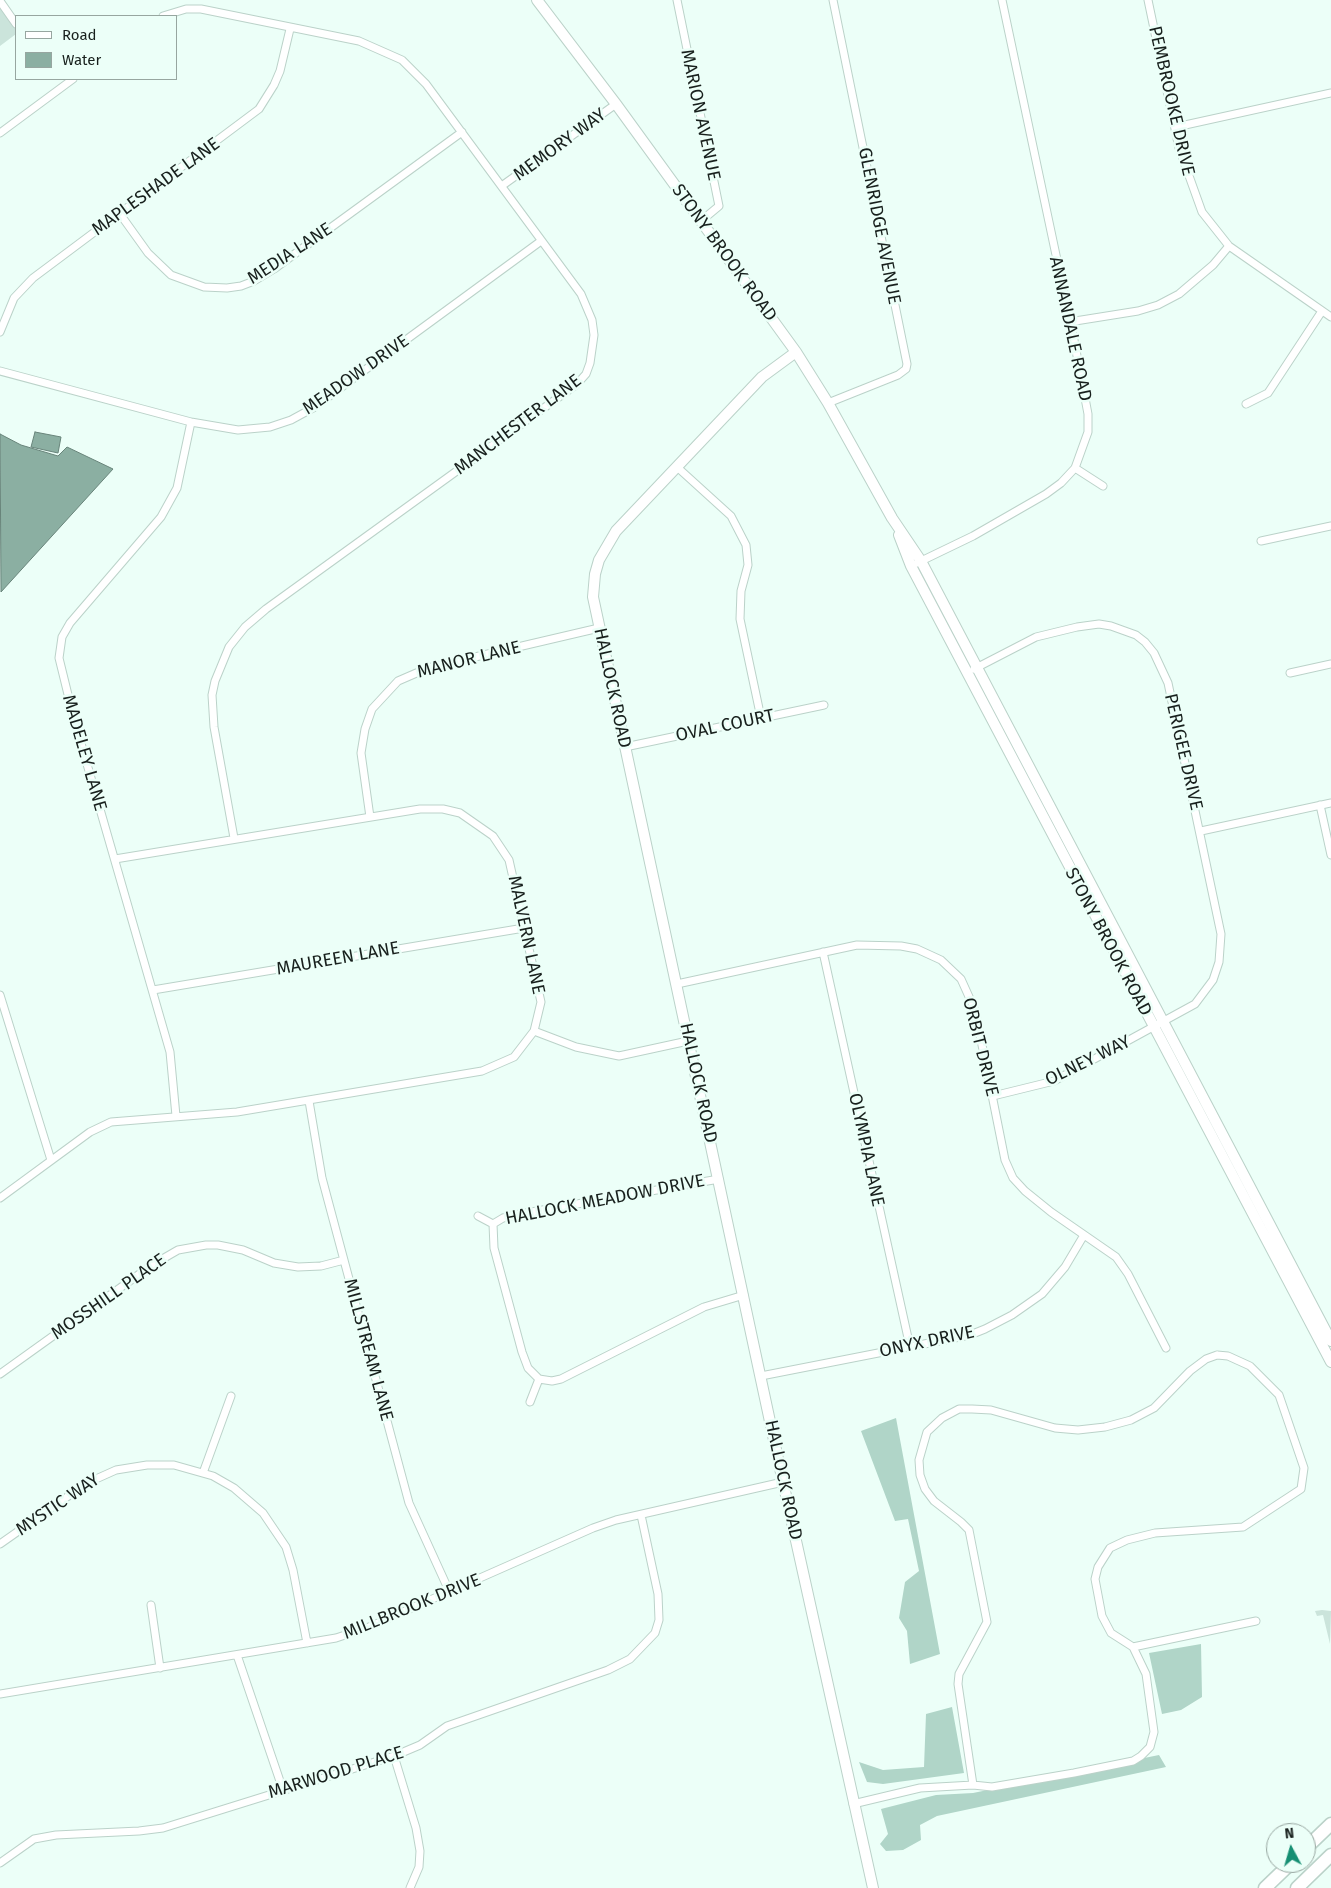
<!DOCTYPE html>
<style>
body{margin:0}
#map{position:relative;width:1331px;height:1888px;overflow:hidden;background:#ecfff8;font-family:"Fira Sans",sans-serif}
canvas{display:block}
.legend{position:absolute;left:15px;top:15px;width:162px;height:65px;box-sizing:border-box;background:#ecfff8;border:1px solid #97a6a0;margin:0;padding:6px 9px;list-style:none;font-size:15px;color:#18201d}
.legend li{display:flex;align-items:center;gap:10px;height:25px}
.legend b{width:25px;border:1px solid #97a6a0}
.north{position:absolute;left:1266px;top:1823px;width:50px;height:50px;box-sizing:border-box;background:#ecfff8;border:1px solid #97a6a0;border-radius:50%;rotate:354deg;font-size:14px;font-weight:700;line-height:20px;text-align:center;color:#18201d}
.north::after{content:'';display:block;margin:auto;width:18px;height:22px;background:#168f73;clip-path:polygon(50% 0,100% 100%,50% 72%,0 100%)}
</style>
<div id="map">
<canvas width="1331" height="1888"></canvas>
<ul class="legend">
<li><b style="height:6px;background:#fff"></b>Road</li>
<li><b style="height:14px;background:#8bafa2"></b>Water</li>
</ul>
<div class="north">N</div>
</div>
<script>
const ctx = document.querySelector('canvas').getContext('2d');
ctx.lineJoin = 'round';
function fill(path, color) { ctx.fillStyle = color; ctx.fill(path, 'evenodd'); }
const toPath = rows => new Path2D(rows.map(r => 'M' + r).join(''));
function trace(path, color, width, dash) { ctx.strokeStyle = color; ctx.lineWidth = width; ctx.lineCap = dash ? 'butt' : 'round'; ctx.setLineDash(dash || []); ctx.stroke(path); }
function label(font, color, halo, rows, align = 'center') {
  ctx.font = font + ' "Fira Sans",sans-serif'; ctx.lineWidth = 5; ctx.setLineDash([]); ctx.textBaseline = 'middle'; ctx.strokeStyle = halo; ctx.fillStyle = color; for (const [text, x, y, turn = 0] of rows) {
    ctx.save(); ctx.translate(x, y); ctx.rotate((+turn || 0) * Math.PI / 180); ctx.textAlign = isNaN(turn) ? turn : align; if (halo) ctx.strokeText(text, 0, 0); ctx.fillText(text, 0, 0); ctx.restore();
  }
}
const green = toPath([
 [0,1,16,24,16,34,0,46],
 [1322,1610,1331,1611,1330,1644,1323,1615,1317,1616,1315,1611]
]);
const forest = toPath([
 [896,1418,940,1654,910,1664,907,1631,899,1618,905,1582,919,1571,908,1519,895,1521,861,1431],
 [1201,1644,1202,1697,1181,1710,1162,1714,1149,1653],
 [952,1707,964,1773,883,1784,867,1782,859,1762,883,1770,924,1767,926,1714],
 [1159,1755,1166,1767,937,1816,920,1825,921,1840,903,1850,886,1851,880,1844,888,1834,881,1809,936,1795,973,1793]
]);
const water = toPath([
 [35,432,61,437,58,453,31,447,35,432],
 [0,434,21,445,58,456,67,447,113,469,1,592,0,434]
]);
const street = toPath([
 [677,0,719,206,701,221],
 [1148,0,1179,148,1202,212,1229,246,1331,317],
 [0,1,16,24],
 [163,16,186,9,201,9,359,41,402,60,426,84,581,294,592,320,594,335,590,363,586,374,577,384,266,609,245,627,229,647,215,681,212,695,214,727,234,838],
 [1176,127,1331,93],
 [0,133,73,79],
 [503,185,616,104],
 [120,214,148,253,171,275,204,287,227,288,241,286,254,281,274,269,462,132],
 [1069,322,1138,311,1158,305,1179,294,1213,265,1229,246],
 [0,332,14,298,33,278,259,109,274,85,280,71,290,29],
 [0,371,191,422,238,430,270,427,291,420,313,408,541,241],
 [828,403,898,375,906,369,907,364,833,0],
 [1246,404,1268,393,1322,311],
 [677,467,731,516,746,545,748,565,741,591,740,619,761,718],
 [1075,468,1103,486],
 [1261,541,1331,526],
 [917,563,973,536,1046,494,1061,483,1075,468,1088,432,1088,414,1074,340,1002,0],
 [974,669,1036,637,1077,627,1099,624,1111,626,1136,635,1145,642,1154,653,1168,683,1221,934,1219,962,1213,980,1195,1004,1054,1081,993,1096],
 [1290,673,1331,664],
 [625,747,824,705],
 [1320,805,1331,855],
 [370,817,361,753,365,729,372,709,398,681,428,668,599,628],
 [1201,831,1331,803],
 [823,952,910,1347],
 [677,984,857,945,901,946,917,949,941,960,961,979,975,1010,1005,1160,1013,1178,1025,1191,1051,1212,1116,1257,1128,1274,1166,1348],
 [153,990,524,928],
 [0,995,51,1160],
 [534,1031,576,1047,619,1056,688,1041],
 [309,1101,322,1178,409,1503,450,1593],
 [176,1116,170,1052,74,719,59,658,62,637,70,623,161,517,177,488,191,422],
 [0,1198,90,1132,111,1122,237,1112,482,1071,514,1057,534,1031,541,1002,509,860,493,836,460,813,443,809,420,809,115,859],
 [478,1216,493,1224],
 [493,1224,503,1218,520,1214,719,1179],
 [493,1224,494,1248,522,1352,528,1368,539,1379],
 [1217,1355,1228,1356,1250,1366,1279,1395,1304,1468,1301,1489,1243,1527,1155,1533,1127,1540,1110,1548,1098,1567,1095,1579,1102,1616,1111,1633,1133,1647,1146,1674,1154,1732,1150,1747,1141,1756,1133,1761,1074,1773,992,1787,973,1785,958,1684,959,1674,987,1622,969,1530,961,1522,934,1501,925,1489,920,1475,919,1460,927,1432,942,1418,959,1409,972,1409,991,1410,1055,1428,1078,1430,1105,1427,1131,1420,1154,1408,1190,1371,1206,1359,1217,1355],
 [0,1374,152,1265,178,1250,206,1245,218,1245,243,1250,274,1263,298,1267,321,1266,344,1260],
 [761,1376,970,1335,985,1329,1012,1315,1042,1294,1065,1267,1084,1235],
 [539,1379,552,1381,561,1379,704,1307,744,1295],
 [530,1402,539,1379],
 [203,1473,231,1396],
 [0,1544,87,1483,116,1470,147,1465,174,1465,213,1476,234,1488,263,1513,286,1547,293,1570,307,1643],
 [151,1605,160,1668],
 [1133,1647,1256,1621],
 [237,1655,283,1790],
 [0,1694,336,1638,369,1627,593,1528,616,1520,783,1482],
 [394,1756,416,1828,420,1851,419,1867,410,1888],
 [853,1804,920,1788,973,1785],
 [0,1863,34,1839,56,1835,139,1831,163,1828,394,1756,420,1745,447,1726,608,1670,630,1659,655,1633,659,1620,658,1594,641,1515]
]);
const secondary = toPath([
 [537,0,616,104,796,352,828,403,892,518,921,561,1331,1341],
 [796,352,762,377,616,531,599,560,595,574,593,597,783,1482,873,1888],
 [899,535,911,566,1331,1362]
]);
const highway = toPath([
 [1306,1848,1331,1824],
 [1265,1888,1291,1863],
 [1297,1888,1331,1855]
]);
const streetNames = [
 ["PEMBROOKE DRIVE",1171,101,77],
 ["MARION AVENUE",700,115,78],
 ["MEMORY WAY",560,145,-36],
 ["MAPLESHADE LANE",156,187,-36],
 ["GLENRIDGE AVENUE",879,226,79],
 ["STONY BROOK ROAD",724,253,54],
 ["MEDIA LANE",290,254,-33],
 ["ANNANDALE ROAD",1070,329,78],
 ["MEADOW DRIVE",356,375,-35],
 ["MANCHESTER LANE",518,425,-37],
 ["MANOR LANE",469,660,-14],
 ["HALLOCK ROAD",612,688,78],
 ["OVAL COURT",725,726,-12],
 ["PERIGEE DRIVE",1183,752,77],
 ["MADELEY LANE",84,753,74],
 ["MALVERN LANE",526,935,78],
 ["STONY BROOK ROAD",1108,942,62],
 ["MAUREEN LANE",338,959,-10],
 ["ORBIT DRIVE",980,1047,76],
 ["OLNEY WAY",1088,1061,-26],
 ["HALLOCK ROAD",698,1083,78],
 ["OLYMPIA LANE",866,1150,78],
 ["HALLOCK MEADOW DRIVE",605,1200,-11],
 ["MOSSHILL PLACE",109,1297,-35],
 ["ONYX DRIVE",927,1342,-12],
 ["MILLSTREAM LANE",368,1350,75],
 ["HALLOCK ROAD",783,1480,78],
 ["MYSTIC WAY",58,1505,-34],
 ["MILLBROOK DRIVE",412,1607,-22],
 ["MARWOOD PLACE",336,1773,-17]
];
fill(green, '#cbe4db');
fill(forest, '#b0d5c8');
fill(water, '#8bafa2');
trace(water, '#68847a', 1);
trace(street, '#bbd2c9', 9);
trace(secondary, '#bbd2c9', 12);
trace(highway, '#bbd2c9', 15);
trace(street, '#fff', 7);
trace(secondary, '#fff', 10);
trace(highway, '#fff', 12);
label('18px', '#18201d', '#ecfff8', streetNames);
</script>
